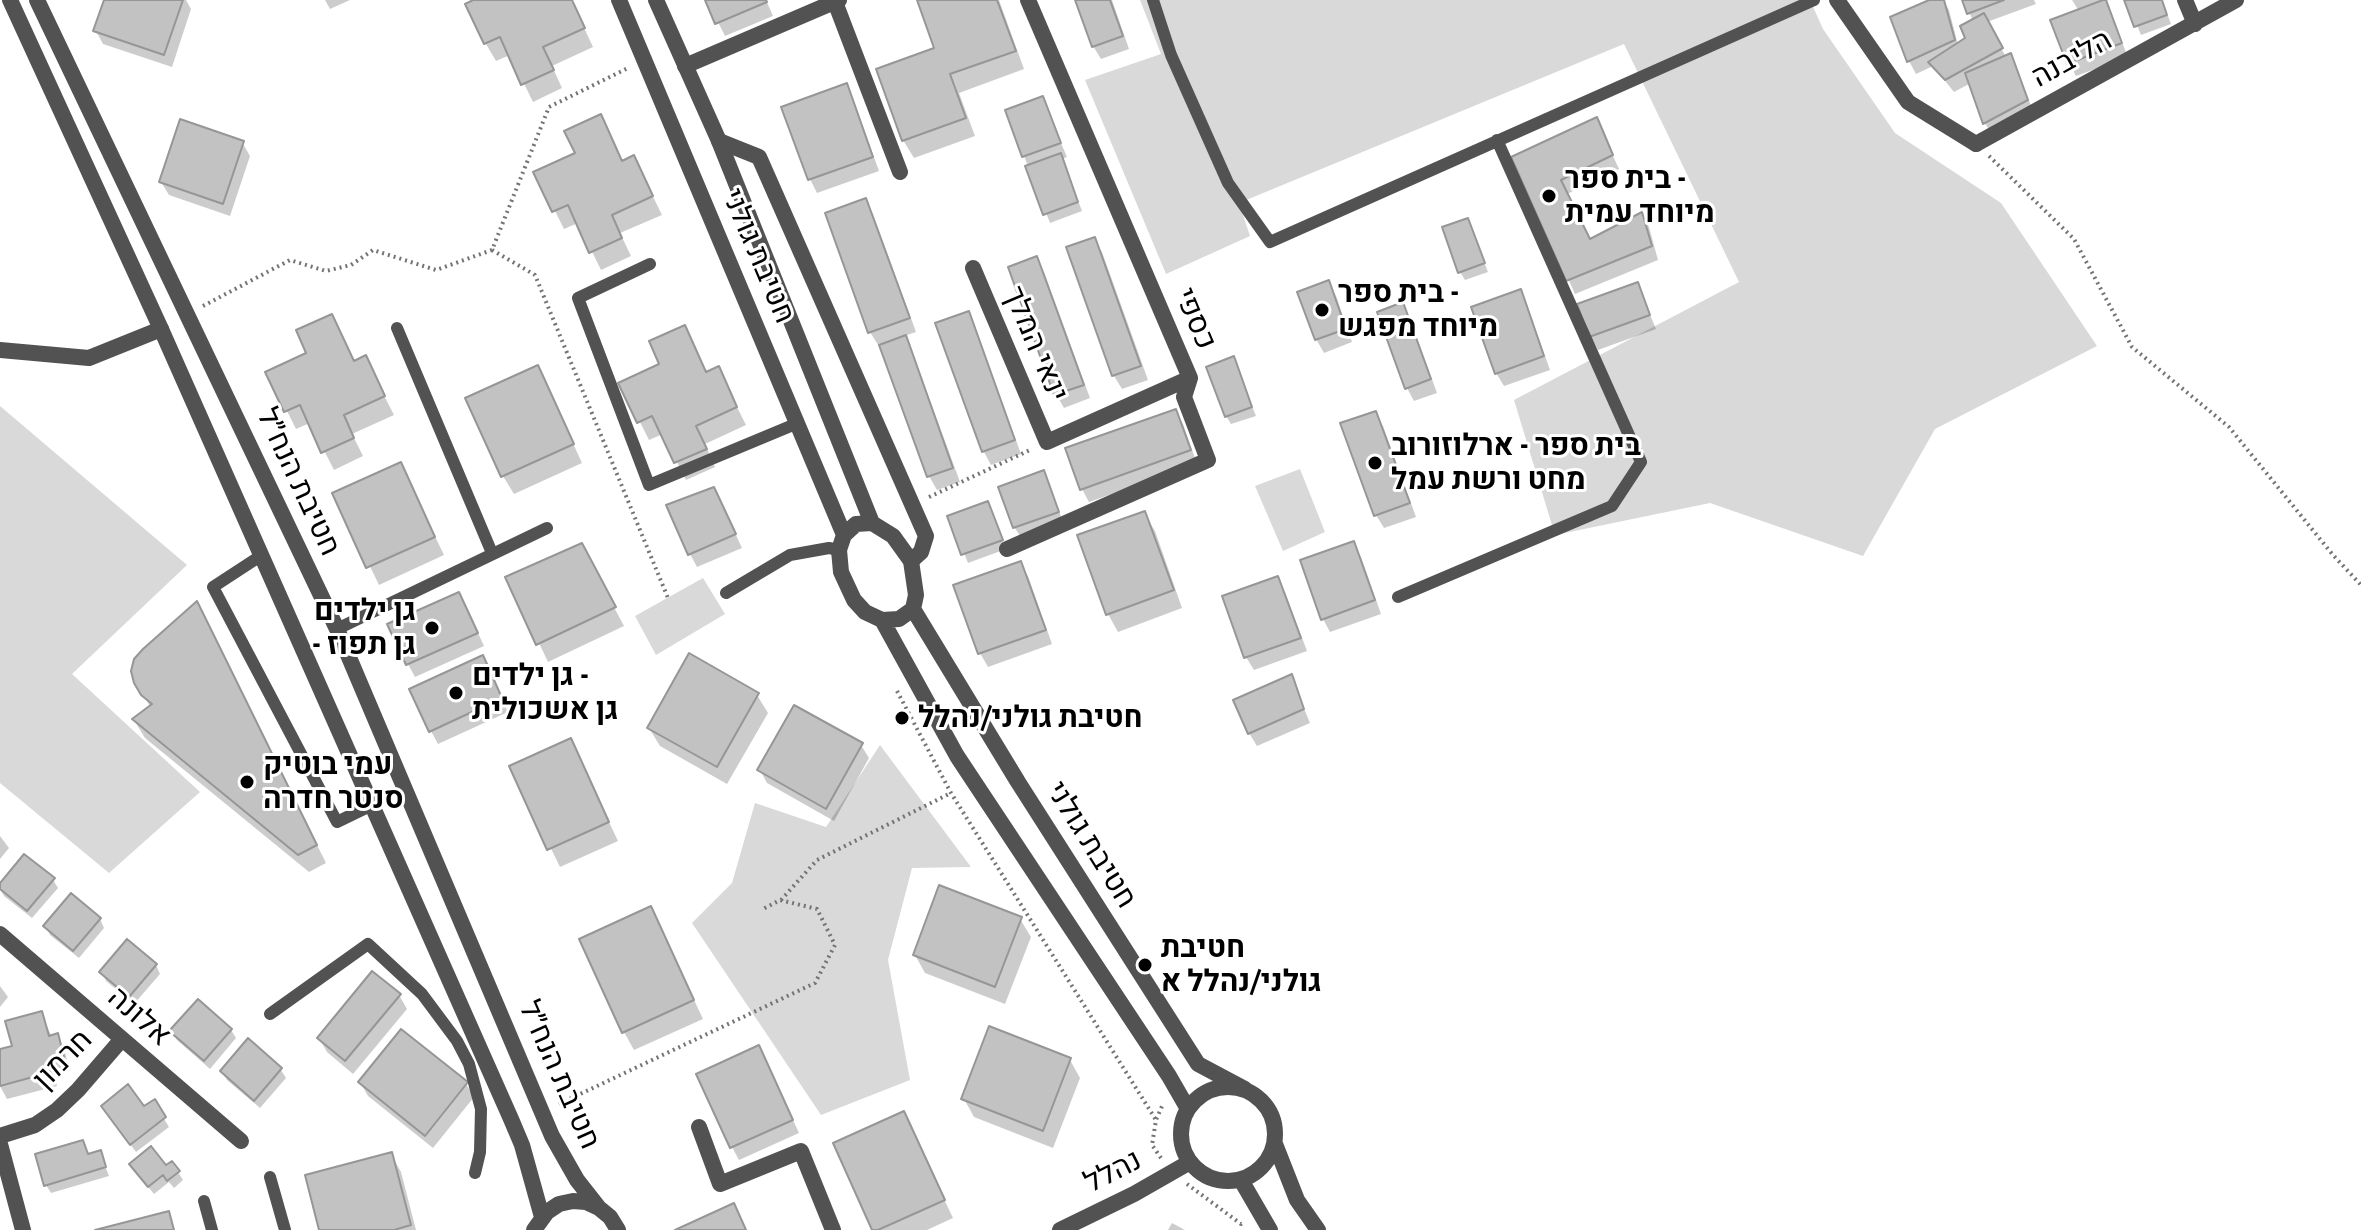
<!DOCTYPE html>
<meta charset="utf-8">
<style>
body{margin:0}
canvas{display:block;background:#fff}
</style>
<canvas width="2361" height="1230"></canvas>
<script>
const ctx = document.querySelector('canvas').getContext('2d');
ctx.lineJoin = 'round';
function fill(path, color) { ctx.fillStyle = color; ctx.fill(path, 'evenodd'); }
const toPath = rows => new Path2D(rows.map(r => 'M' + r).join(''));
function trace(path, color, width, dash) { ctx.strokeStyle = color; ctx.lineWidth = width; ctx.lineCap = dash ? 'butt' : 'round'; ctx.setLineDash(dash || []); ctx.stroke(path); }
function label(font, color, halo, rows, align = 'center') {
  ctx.font = font + ' "PT Sans Narrow",Heebo,sans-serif'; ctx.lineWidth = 6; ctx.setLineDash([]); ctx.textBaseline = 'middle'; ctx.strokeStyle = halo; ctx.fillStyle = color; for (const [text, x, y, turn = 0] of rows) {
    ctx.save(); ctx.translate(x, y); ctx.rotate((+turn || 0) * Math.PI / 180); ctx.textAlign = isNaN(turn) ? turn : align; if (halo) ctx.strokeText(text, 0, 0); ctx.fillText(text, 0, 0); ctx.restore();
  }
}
const green = toPath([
 [1140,0,1810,0,1823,29,1895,133,2001,203,2097,346,1935,429,1863,556,1710,503,1555,535,1514,400,1739,282,1624,44,1239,203,1250,236,1166,274,1085,80,1161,54],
 [0,406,187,565,72,674,200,792,109,873,0,783],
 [1300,469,1325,532,1283,551,1255,486],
 [703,578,725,614,656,655,635,616],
 [880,745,971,867,912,868,888,960,910,1080,821,1115,692,923,732,883,755,803,826,827]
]);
const shadow = toPath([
 [106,0,186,0,191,9,172,67,103,44,96,31],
 [325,0,350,0,330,9],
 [478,0,571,0,593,47,552,66,562,88,533,102,510,55,496,61,486,44,468,5],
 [707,0,766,0,773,16,725,36],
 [923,0,999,0,1024,69,959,93,975,136,914,158,903,140,937,49],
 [1077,0,1112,0,1129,49,1101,59,1093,46],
 [1934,0,1943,0,1949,10,1958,45,1967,39,1973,21,1964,0,2034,0,2036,4,1987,22,2006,57,2010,55,2017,68,2034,114,1993,137,1985,123,1971,83,1954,92,1933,66,1916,74,1909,61],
 [2072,0,2109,0,2105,1,2128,57,2076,76,2069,63,2079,11],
 [2127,0,2162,0,2171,24,2141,35],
 [846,86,853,99,879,171,817,193,810,179],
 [1042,99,1067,157,1062,159,1082,211,1050,223,1024,156],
 [1596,119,1619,169,1567,194,1590,241,1641,214,1649,227,1658,260,1575,294,1514,158],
 [610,135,623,163,634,158,662,215,620,233,631,256,601,270,578,223,564,229,536,173,577,154],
 [242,142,250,156,230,216,169,195,161,182],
 [866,201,873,214,916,332,904,336,912,351,960,482,937,490,929,476,881,344,878,345,870,332],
 [1468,220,1488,272,1465,280,1460,272],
 [1094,239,1102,252,1148,380,1122,389,1114,376,1068,248],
 [1037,259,1044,272,1090,398,1064,408,1056,394,1010,268],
 [1328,283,1336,296,1352,342,1324,353,1316,339],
 [1637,284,1656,329,1598,350,1591,337],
 [1520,292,1527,305,1550,370,1504,386,1496,373],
 [1402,305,1410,318,1437,393,1414,401,1407,388],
 [968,314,975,327,1021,454,991,465,984,452,938,324],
 [331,317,355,363,365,358,394,415,352,434,363,456,334,470,310,423,296,429,268,373,309,354],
 [684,328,707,373,718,369,746,425,705,444,715,467,686,480,663,434,649,440,621,384,661,365],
 [1233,359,1256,416,1231,424,1226,416],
 [547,386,582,463,514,494,503,476],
 [1175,411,1183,424,1197,464,1089,502,1082,489],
 [1375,413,1383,426,1416,517,1384,528,1376,515],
 [400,464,444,555,379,585,335,494],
 [1043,473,1065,526,1023,541,1015,528,1001,488],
 [721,503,742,548,697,567,690,554],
 [988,503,1006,549,968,563,950,517],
 [1144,513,1155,531,1182,608,1118,632,1108,614],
 [1353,543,1361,557,1381,614,1330,632,1323,619],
 [1020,563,1028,576,1052,644,988,667,980,653,956,586],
 [591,564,624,626,548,662,508,578],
 [1277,578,1285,592,1307,651,1254,670,1246,657],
 [466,607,484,646,415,677,408,664],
 [206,622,326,863,309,872,145,738,134,720,151,708,136,683],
 [490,671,508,712,438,744,431,731],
 [1291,677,1310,723,1257,746,1249,733],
 [757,695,768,713,727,784,660,746,649,728],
 [570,740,618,841,560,867,511,767],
 [861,745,869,758,834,821,767,783,760,770],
 [0,836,9,848,0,859],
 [53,880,58,888,32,918,4,896,0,889,0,886],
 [651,908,703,1019,634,1050,624,1032],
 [100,919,104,928,79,958,50,935,46,927],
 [1020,919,1031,937,1005,1004,925,973,915,955],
 [156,965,160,974,134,1004,106,981,102,972],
 [0,986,8,997,0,1007],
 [399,995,407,1009,353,1074,327,1052,319,1038],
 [41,1014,52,1037,57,1036,64,1049,70,1070,54,1075,57,1086,7,1099,0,1086,0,1052,14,1048],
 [231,1030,236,1038,210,1069,177,1040,172,1032],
 [248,1041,281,1070,286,1078,260,1108,227,1080,222,1072],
 [1070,1060,1080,1078,1053,1148,974,1117,964,1099],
 [766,1061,799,1133,739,1160,732,1147],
 [360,1082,466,1084,474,1097,433,1148,368,1096],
 [154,1102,169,1127,136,1152,108,1115,143,1109],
 [903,1114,953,1218,927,1230,874,1230],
 [82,1142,89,1156,100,1153,109,1176,51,1193,46,1185],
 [391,1154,401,1172,416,1230,322,1230],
 [166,1168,178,1172,183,1180,174,1188,169,1182,154,1194,136,1172],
 [1172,1223,1185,1230,1168,1230]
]);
const building = toPath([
 [104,0,183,0,164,55,93,31,104,0],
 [473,0,572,0,585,28,543,47,554,70,521,85,500,37,484,44,465,4,473,0],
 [705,0,766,0,767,2,715,24,705,0],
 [917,0,997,0,1016,51,950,74,966,118,902,141,876,69,934,48,917,0],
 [1075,0,1110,0,1123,36,1092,47,1075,0],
 [1929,0,1944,0,1955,40,1907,62,1890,17,1929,0],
 [1962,0,2004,0,1967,14,1962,0],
 [2103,0,2106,0,2122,43,2067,64,2050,20,2103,0],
 [2124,0,2162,0,2167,15,2134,27,2124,0],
 [1984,13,2003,48,1945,80,1928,62,1965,38,1960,26,1984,13],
 [2011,53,2028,100,1983,124,1965,73,2011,53],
 [847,83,873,157,808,180,781,107,847,83],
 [1043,96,1061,143,1022,157,1005,110,1043,96],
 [601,114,622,161,634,155,653,196,612,215,622,238,589,253,568,205,552,212,533,172,575,153,564,131,601,114],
 [1597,117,1613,155,1561,180,1590,239,1642,212,1652,246,1566,281,1511,157,1597,117],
 [180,119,244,141,223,204,159,182,180,119],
 [1061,153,1078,202,1043,215,1025,166,1061,153],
 [866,198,910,318,868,333,825,213,866,198],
 [1468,218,1485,263,1458,273,1442,227,1468,218],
 [1095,237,1141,366,1112,376,1066,247,1095,237],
 [1037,256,1084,385,1054,395,1008,267,1037,256],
 [1329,280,1346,329,1315,340,1297,292,1329,280],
 [1638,282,1650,315,1589,337,1577,304,1638,282],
 [1521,289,1544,356,1495,374,1471,307,1521,289],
 [1403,302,1431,379,1405,389,1377,312,1403,302],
 [969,311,1015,440,982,452,935,323,969,311],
 [332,314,354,361,366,355,385,396,344,415,354,438,321,453,300,405,284,412,265,372,306,353,296,330,332,314],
 [685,325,706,372,719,366,737,407,696,426,707,449,674,463,652,416,637,423,618,383,659,364,649,341,685,325],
 [906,335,953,468,927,477,879,345,906,335],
 [1234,356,1252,407,1225,417,1206,367,1234,356],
 [538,365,574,444,501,477,465,398,538,365],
 [1176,409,1191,450,1080,490,1065,448,1176,409],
 [1376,411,1410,503,1374,516,1340,423,1376,411],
 [401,462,435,537,366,568,332,493,401,462],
 [1044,470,1059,512,1013,528,998,487,1044,470],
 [714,487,736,534,688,555,666,505,714,487],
 [988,501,1003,540,961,555,947,516,988,501],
 [1145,511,1174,590,1106,615,1077,535,1145,511],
 [1354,541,1375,600,1321,620,1300,560,1354,541],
 [582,543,616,607,536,645,505,577,582,543],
 [1021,561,1046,630,978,654,953,585,1021,561],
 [1278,576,1301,638,1244,658,1222,596,1278,576],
 [459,592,478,633,406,665,387,624,459,592],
 [197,601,317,845,298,855,132,719,152,704,141,695,134,683,131,671,134,659,143,649,197,601],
 [689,653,759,693,717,767,647,728,689,653],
 [483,655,502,698,429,732,409,689,483,655],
 [1292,674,1304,709,1248,734,1233,700,1292,674],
 [794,705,863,743,826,809,757,770,794,705],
 [571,738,609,822,547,850,509,766,571,738],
 [24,854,55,878,27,911,0,889,0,883,24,854],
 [939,885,1022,917,995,987,913,955,939,885],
 [71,893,101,918,73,951,43,926,71,893],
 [651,906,694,1000,622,1033,579,939,651,906],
 [127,939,157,964,129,997,99,972,127,939],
 [372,971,401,994,345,1061,317,1038,372,971],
 [198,999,232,1029,204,1061,169,1031,198,999],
 [42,1011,49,1036,58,1033,64,1057,48,1061,51,1072,0,1086,0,1049,12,1046,5,1021,42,1011],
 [989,1026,1071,1058,1043,1131,961,1099,989,1026],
 [401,1029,468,1082,425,1136,358,1082,401,1029],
 [248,1038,282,1068,254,1101,220,1071,248,1038],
 [759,1045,793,1120,730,1148,696,1074,759,1045],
 [128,1084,144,1106,155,1099,166,1117,130,1145,101,1106,128,1084],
 [904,1111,945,1200,878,1230,872,1230,833,1143,904,1111],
 [83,1140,88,1154,101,1150,106,1167,44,1186,35,1154,83,1140],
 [151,1146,166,1165,172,1161,180,1171,167,1181,163,1175,148,1187,129,1164,151,1146],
 [392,1152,411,1225,394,1230,319,1230,305,1175,392,1152],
 [734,1203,746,1230,675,1230,734,1203],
 [169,1211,174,1230,95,1230,169,1211]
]);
const path = toPath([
 [1989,156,2074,239,2132,347,2229,427,2333,555,2361,585],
 [492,250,535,275,668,598],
 [203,306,290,260,326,271,351,265,373,250,436,270,492,250,549,107,628,68],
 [929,497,1030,450],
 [897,691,951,793,1156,1120],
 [781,900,817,860,951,793],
 [559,1104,815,983,835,945,817,909,780,900,763,909],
 [1161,1158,1152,1145,1156,1120,1163,1104],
 [1187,1184,1241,1224,1244,1222]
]);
const service = toPath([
 [1153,0,1171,55,1228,183,1270,242,1814,0],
 [650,264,578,298,649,485,798,423],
 [397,328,492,553],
 [262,555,213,587,337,822,372,805],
 [726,593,790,555,829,548,839,550],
 [1398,597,1612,506,1641,462,1497,140],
 [337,629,547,528],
 [270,1014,368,944,422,994,457,1041,469,1064,481,1109,480,1152,475,1173],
 [270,1177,285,1230],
 [204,1201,212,1230]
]);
const minor = toPath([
 [2185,0,2195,24],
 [835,2,900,172],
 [685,66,839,0],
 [719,141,759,157,926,536,921,552,911,561],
 [1976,144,2236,0],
 [973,268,1047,442,1190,378],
 [0,350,89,358,161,329],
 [1007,549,1208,460,1184,397,1190,378,1028,0],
 [0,934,241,1141],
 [699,1127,720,1184,801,1151,833,1230],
 [0,1136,35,1125,57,1110,78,1090,122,1039],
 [0,1144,23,1230],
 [1060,1230,1134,1194,1190,1162]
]);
const tertiary = toPath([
 [10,0,161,329,511,1119,522,1145,542,1217],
 [37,0,337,629,552,1136,577,1180,599,1208],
 [619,0,844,535],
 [656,0,719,141,872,523],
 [1837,0,1908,102,1976,144],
 [872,523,893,536,911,561,916,595,913,609,899,619,882,620,865,612,854,600,841,572,839,550,844,535,856,524,872,523],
 [913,609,1018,782,1198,1064,1245,1089],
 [882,620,957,756,1169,1076,1188,1109],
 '1181 1134a47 47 0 1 1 94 0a47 47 0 1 1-94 0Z',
 [1275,1144,1297,1200,1318,1230],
 [1241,1180,1270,1230],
 [534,1230,547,1212,559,1204,573,1201,586,1202,599,1208,610,1217,618,1230]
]);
const markers = [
 [1549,196,8,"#000"],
 [1322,310,8,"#000"],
 [1375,463,8,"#000"],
 [432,628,8,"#000"],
 [456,693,8,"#000"],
 [902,718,8,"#000"],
 [247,782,8,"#000"],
 [1145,965,8,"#000"]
];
const streetNames = [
 ["הליבנה",2072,59,-29],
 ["חטיבת גולני",758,256,67],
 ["כספי",1195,319,67],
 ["ינאי המלך",1035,344,67],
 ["חטיבת הנח״ל",298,482,65],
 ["חטיבת גולני",1091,845,58],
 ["אלונה",139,1017,41],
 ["חרמון",63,1060,-46],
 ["חטיבת הנח״ל",559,1075,66],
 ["נהלל",1113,1172,-27]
];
const poiNames = [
 ["בית ספר -",1565,179],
 ["מיוחד עמית",1565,213],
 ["בית ספר -",1338,293],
 ["מיוחד מפגש",1338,327],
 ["בית ספר - ארלוזורוב",1391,446],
 ["מחט ורשת עמל",1391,480],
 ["גן ילדים",416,611,"right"],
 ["- גן תפוז",416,645,"right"],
 ["גן ילדים -",472,676],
 ["גן אשכולית",472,710],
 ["חטיבת גולני/נהלל",918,718],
 ["עמי בוטיק",263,765],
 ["סנטר חדרה",263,799],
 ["חטיבת",1161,948],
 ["גולני/נהלל א",1161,982]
];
fill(green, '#d9d9d9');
fill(shadow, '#0003');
fill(building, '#c2c2c2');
trace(building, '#969696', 2);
trace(path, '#747474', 4, [2, 4]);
trace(service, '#525252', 12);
trace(minor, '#525252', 16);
trace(tertiary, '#525252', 16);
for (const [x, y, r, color] of markers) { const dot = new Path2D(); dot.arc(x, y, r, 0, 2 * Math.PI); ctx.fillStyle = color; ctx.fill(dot); trace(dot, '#fff', 3); }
label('30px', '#000', '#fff', streetNames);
label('bold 30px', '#000', '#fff', poiNames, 'left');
</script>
